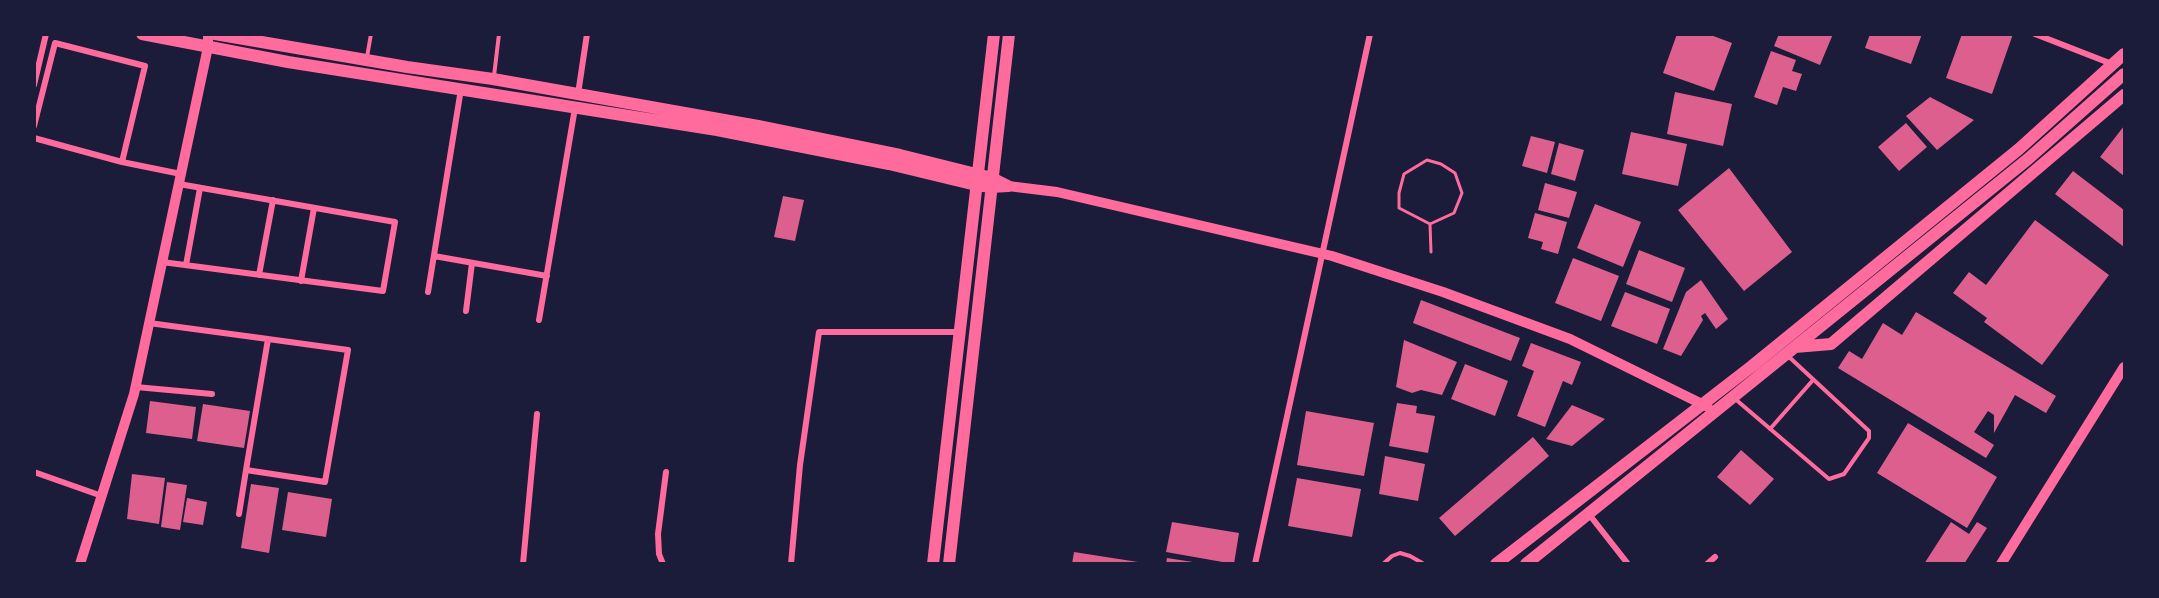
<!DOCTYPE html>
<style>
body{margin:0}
#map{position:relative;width:2159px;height:598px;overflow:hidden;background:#1b1b3a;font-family:"DejaVu Sans",sans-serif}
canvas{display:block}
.frame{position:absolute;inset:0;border:36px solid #1b1b3a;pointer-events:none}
</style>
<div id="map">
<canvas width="2159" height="598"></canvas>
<div class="frame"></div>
</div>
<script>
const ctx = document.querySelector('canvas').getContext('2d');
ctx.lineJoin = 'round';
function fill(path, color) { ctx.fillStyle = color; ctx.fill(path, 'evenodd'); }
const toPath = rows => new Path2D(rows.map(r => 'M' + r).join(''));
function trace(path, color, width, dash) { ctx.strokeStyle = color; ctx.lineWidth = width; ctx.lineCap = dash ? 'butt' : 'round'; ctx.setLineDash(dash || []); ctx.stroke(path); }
const building = toPath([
 [1677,34,1708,34,1732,43,1714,91,1663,73],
 [1779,34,1833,34,1820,65,1774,46],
 [1870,34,1922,34,1911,64,1865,48],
 [1962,34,2013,34,1992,94,1946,78],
 [1771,51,1796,60,1792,71,1802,74,1796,91,1783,87,1777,105,1754,97],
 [1675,92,1732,104,1723,146,1667,134],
 [1930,97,1974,120,1937,150,1906,116],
 [1906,123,1927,147,1899,171,1878,147],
 [2124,126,2124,176,2100,157],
 [1631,132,1687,144,1678,186,1622,174],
 [1531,136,1555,142,1547,173,1522,166],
 [1559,143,1584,150,1575,181,1551,174],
 [1729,168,1792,252,1744,291,1678,210],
 [2073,171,2124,210,2124,247,2055,194],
 [1545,183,1577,192,1569,218,1538,210],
 [783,196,804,200,795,241,774,237],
 [1595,204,1641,222,1623,267,1577,248],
 [1535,213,1567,222,1558,254,1541,249,1543,242,1528,238],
 [2035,220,2109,275,2042,365,1984,322,1987,318,1953,293,1969,272,1986,285],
 [1639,250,1685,268,1672,302,1626,284],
 [1573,258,1619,276,1601,321,1555,303],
 [1701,280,1728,319,1716,329,1705,313,1701,316,1703,320,1681,356,1663,349,1686,292],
 [1625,292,1670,309,1657,344,1611,326],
 [1421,300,1520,338,1511,361,1413,323],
 [1916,312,2056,396,2046,413,2015,395,1994,433,1994,415,1988,411,1974,432,1994,445,1986,458,1838,368,1849,351,1862,359,1883,323,1902,335],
 [1404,340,1457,362,1442,395,1421,390,1412,393,1396,387],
 [1531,343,1581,362,1572,385,1563,381,1545,427,1517,416,1534,371,1522,366],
 [1465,364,1508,381,1495,416,1451,399],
 [150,401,196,407,192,439,146,433],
 [1397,403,1417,406,1416,413,1435,416,1428,453,1389,446],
 [203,404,250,411,244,448,197,441],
 [1572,405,1605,419,1572,446,1546,439],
 [1306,411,1374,423,1364,476,1297,465],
 [1908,423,1997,477,1967,528,1877,473],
 [1533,437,1549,456,1455,536,1439,518],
 [1741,450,1774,479,1750,505,1717,477],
 [1385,456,1425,464,1418,501,1379,494],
 [132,474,165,478,159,524,127,519],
 [1297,478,1361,489,1352,537,1288,526],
 [167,482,187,485,180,530,161,527],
 [251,484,279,488,269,553,241,548],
 [288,492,332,499,326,537,282,530],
 [187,498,207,502,203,525,183,522],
 [1172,522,1239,533,1234,564,1166,552],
 [1951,522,1969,534,1977,522,1987,528,1964,564,1924,564],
 [1074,552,1138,562,1138,564,1072,564],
 [1167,558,1193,562,1193,564,1166,564]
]);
const path = toPath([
 [1430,224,1399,208,1399,193,1404,174,1427,160,1441,164,1455,173,1462,193,1454,213,1430,224,1431,252]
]);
const service = toPath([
 [367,57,371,34],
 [494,76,499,34],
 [1734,398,1829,479,1844,474,1869,438,1869,431,1788,356],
 [1770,429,1813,380],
 [1383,564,1392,556,1400,553,1410,556,1424,564]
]);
const minor = toPath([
 [2035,34,2112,64],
 [34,85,46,34],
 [578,94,587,34],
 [34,126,55,43,145,66,122,162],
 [34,138,122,162,181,174],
 [434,256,547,276],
 [162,262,383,291,395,222,179,184],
 [186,265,200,188],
 [259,275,273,200],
 [301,281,314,208],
 [428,292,461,89],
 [466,311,472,263],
 [539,320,575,108],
 [149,323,268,339,348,350,325,482,246,470,268,339],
 [136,387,212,394],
 [34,472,102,496],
 [1588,513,1628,564],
 [239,514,246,470],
 [523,564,537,414],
 [663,564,659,554,658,534,666,472],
 [791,564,800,465,819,332,960,332],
 [1255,564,1370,34],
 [1707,564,1715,557]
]);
const tertiary = toPath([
 [1008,186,1057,192,1332,256,1443,292,1570,339,1708,407],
 [80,564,134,394,208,47,208,34],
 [2001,564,2124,367]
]);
const secondary = toPath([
 [142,34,288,62,717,130,889,164,976,185,991,187,1008,186],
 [215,34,407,67,493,79,758,126,900,155,992,178,1008,186],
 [1795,347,1831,344,2124,95],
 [933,564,994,34],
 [949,564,1009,34],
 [1496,564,1752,366,2019,149,2124,54],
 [1526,564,2028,159,2124,74]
]);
fill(building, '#dd5f8e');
trace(path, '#ff6b9d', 3);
trace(service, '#ff6b9d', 4);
trace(minor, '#ff6b9d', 6);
trace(tertiary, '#ff6b9d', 10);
trace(secondary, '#ff6b9d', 12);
</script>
